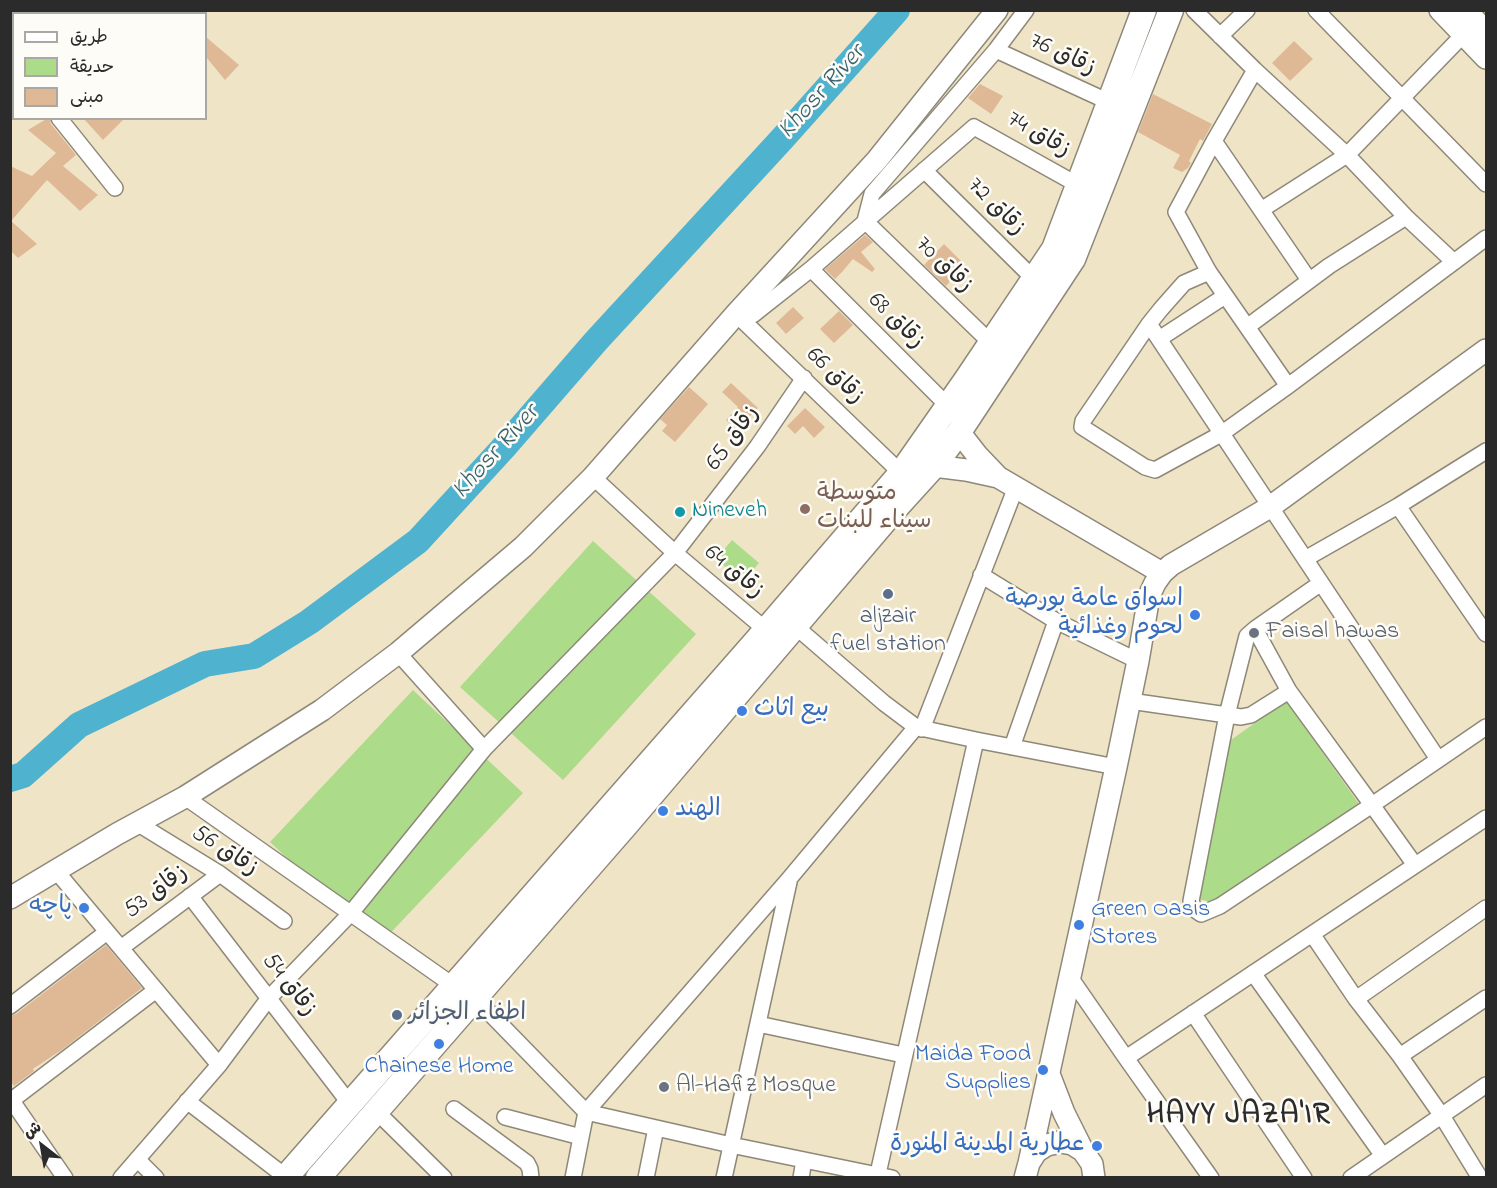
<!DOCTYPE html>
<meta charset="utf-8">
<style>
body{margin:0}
#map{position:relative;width:1497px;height:1188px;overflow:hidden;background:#f0e4c7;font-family:"Indie Flower","Playpen Sans Arabic",sans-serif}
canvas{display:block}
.frame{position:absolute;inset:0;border:12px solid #2b2b2b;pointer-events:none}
.legend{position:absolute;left:12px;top:12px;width:195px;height:108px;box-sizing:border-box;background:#fdfcf7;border:2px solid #a9a8a5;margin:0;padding:8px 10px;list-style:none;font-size:18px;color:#2b2b2b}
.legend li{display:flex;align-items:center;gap:12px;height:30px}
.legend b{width:30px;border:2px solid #a9a8a5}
.north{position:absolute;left:12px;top:1116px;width:60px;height:60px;-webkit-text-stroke:4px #fdfcf7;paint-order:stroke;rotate:329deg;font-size:16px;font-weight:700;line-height:24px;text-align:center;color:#2b2b2b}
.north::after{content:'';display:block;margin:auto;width:21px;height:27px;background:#2b2b2b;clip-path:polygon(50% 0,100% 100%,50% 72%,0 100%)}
</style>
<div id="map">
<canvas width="1497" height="1188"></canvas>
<div class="frame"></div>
<ul class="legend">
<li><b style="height:8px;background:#fff"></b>طريق</li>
<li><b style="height:16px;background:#acdb89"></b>حديقة</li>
<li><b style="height:16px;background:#dfb995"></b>مبنى</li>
</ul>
<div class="north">ش</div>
</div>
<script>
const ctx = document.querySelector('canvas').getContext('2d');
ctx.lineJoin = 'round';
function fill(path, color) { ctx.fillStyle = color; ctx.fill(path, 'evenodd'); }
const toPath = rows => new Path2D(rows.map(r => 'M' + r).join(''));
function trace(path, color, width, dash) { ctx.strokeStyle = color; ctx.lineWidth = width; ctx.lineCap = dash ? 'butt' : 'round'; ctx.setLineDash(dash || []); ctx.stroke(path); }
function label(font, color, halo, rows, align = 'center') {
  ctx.font = font + ' "Indie Flower","Playpen Sans Arabic",sans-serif'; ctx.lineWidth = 5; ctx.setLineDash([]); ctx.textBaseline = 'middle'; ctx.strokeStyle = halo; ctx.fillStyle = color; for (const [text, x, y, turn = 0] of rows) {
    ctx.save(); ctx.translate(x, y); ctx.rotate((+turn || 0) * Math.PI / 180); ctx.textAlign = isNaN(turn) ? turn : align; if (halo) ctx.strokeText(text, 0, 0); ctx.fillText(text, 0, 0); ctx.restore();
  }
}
const green = toPath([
 [732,540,759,563,743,582,716,559],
 [593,541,696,634,563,780,460,687],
 [413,690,523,793,379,945,270,842],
 [1286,701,1359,804,1218,902,1207,901,1198,899,1228,742]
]);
const river = toPath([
 [10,779,23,775,79,725,205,664,254,656,309,622,418,541,505,446,596,341,782,139,897,10]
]);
const building = toPath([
 [206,37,239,65,225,80,206,57],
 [1294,41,1313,59,1290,81,1272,63],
 [980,84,1003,96,991,114,968,98],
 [1153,94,1212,124,1203,141,1200,139,1189,161,1191,163,1188,168,1182,172,1173,168,1180,155,1138,132],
 [48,118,49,118,51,124,76,155,63,166,98,195,80,211,47,180,11,221,37,244,18,258,10,250,10,166,32,176,56,153,28,130],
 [83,118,125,118,103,140],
 [865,235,873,242,861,252,875,269,872,272,853,259,842,272,835,279,825,269],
 [944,244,965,265,946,286,924,265],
 [793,307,804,318,786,334,776,323],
 [839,311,853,325,834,343,820,329],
 [731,383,758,408,737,430,726,420,738,407,722,392],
 [689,387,708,404,675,442,662,431,667,425,660,419],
 [805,408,825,427,814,438,803,426,795,434,787,426],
 [106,945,142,988,63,1049,33,1069,34,1071,14,1086,10,1080,10,1016,16,1014]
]);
const street = toPath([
 [1194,10,1255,70,1347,155,1406,217,1454,262],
 [1316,10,1486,184],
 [152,14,156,10],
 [1220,36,1247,10],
 [996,50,1109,102],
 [10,59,14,63],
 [1255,70,1214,141,1176,212,1209,272,1288,386],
 [59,118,115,188],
 [1214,141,1309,280],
 [924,170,1034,279],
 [1261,210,1347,155,1463,35],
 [811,269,948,406],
 [1209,272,1184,283,1161,309,1149,324,1083,421,1082,427,1145,467,1155,470,1221,434,1288,386,1486,238],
 [736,314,753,315,763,307,811,269,974,127,1078,185],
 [736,314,901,473],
 [1149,324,1438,759],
 [1247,327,1329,266,1406,217],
 [1159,339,1225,296],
 [991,343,865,221,872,194,996,50,1026,10],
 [593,477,675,553,766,630],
 [1398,506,1486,634],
 [1305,559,1398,506,1486,451],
 [981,575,1056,621,1138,661],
 [795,626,884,703,916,727,976,740,1116,767],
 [1255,629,1321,583],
 [398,653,484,749],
 [1130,701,1241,717,1251,715,1289,691],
 [922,729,1016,487],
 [1012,747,1056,621],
 [185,797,454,986],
 [137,823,220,874,284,921],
 [1415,865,1372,805,1289,691,1255,629,1247,636,1227,715,1191,901,1194,909,1201,914,1220,906,1372,805,1486,727],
 [57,872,219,1065],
 [190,896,350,1104],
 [1312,934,1356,999,1400,1056,1442,1116,1480,1178],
 [121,948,220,874],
 [1253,973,1383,1156],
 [1070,977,1126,1058,1211,1178],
 [475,998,586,1112,731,1145,892,1178],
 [1356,999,1486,908],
 [10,1006,107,932],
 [1193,1013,1304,1178],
 [758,1024,903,1055],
 [1400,1056,1486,998],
 [1126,1058,1486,818],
 [10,1098,65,1178],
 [12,1100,156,990],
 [187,1101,286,1177],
 [454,1109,527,1163,530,1169,531,1178],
 [376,1111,444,1178],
 [505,1117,581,1137],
 [137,1159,156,1178],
 [121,1178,219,1065,269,998,351,913,484,749,675,553,757,447,804,378],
 [573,1178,586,1112,789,879,916,727],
 [646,1178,656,1128],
 [724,1178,789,882],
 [801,1178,804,1160],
 [877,1178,976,740],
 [1351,1178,1486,1085]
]);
const secondary = toPath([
 [1440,10,1486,58],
 [1466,10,1486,32],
 [959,432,977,455,998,477,1162,573],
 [934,466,966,470,998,477],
 [10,898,117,834,185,797,322,710,398,653,523,547,593,477,736,314,877,160,997,10],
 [1049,1074,1064,1113,1083,1151],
 [1029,1163,1116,767,1138,661,1149,596,1155,583,1162,573,1171,565,1270,507,1486,350],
 [1025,1178,1029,1163,1036,1152,1047,1145,1060,1142,1072,1144,1083,1151,1092,1164,1094,1178]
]);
const primary = toPath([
 [285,1178,766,630,901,473,966,380,1054,249,1144,10],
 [318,1178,625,826,894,510,934,466,959,432,1073,259,1171,10]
]);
const markers = [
 [805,509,6,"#8d6e63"],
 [680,512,6,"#0f9aa8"],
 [888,594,6,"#5c6f8a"],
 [1195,615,6,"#3f7fe0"],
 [1254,633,6,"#6b7280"],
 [742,711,6,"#3f7fe0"],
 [663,811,6,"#3f7fe0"],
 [84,908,6,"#3f7fe0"],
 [1079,925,6,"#3f7fe0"],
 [397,1015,6,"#5c6f8a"],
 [439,1044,6,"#3f7fe0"],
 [1043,1070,6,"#3f7fe0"],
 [664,1087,6,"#6b7280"],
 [1097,1146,6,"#3f7fe0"]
];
const streetNames = [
 ["زقاق 76",1062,56,25],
 ["زقاق 74",1038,136,30],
 ["زقاق 72",995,208,45],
 ["زقاق 70",943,266,44],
 ["زقاق 68",895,322,45],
 ["زقاق 66",834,377,44],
 ["زقاق 65",734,439,-54],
 ["زقاق 64",733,573,40],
 ["زقاق 56",224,852,33],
 ["زقاق 53",157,893,-37],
 ["زقاق 54",288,986,52]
];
const educationNames = [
 ["متوسطة",817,495],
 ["سيناء للبنات",817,523]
];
const cultureNames = [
 ["Nineveh",692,512]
];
const shopNames = [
 ["اسواق عامة بورصة",1183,601],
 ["لحوم وغذائية",1183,629],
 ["بيع اثاث",754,711,"left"],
 ["الهند",675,811,"left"],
 ["پاچه",72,908],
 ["Green Oasis",1091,911,"left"],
 ["Stores",1091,939,"left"],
 ["Maida Food",1031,1056],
 ["Supplies",1031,1084],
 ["Chainese Home",439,1068,"center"],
 ["عطارية المدينة المنورة",1085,1146]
];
const serviceNames = [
 ["aljzair",888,618],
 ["fuel station",888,646],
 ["اطفاء الجزائر",409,1015,"left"]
];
const worshipNames = [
 ["Faisal hawas",1266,633],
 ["Al-Hafiz Mosque",676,1087]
];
const waterNames = [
 ["Khosr River",823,93,-48],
 ["Khosr River",497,453,-48]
];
const districtNames = [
 ["HAYY JAZA'IR",1239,1117]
];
fill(green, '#acdb89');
trace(river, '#4fb2ce', 26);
fill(building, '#dfb995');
trace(street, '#8e8879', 18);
trace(secondary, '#8e8879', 24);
trace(primary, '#8e8879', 27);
trace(street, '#fff', 15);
trace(secondary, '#fff', 21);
trace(primary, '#fff', 24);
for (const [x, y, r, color] of markers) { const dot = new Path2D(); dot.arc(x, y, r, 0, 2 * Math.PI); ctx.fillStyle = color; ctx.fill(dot); trace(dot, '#fdfcf7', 2); }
label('24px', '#2b2b2b', '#fdfcf7', streetNames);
label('24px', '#785e54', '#fdfcf7', educationNames, 'left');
label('24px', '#0d838f', '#fdfcf7', cultureNames, 'left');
label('24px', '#366cbe', '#fdfcf7', shopNames, 'right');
label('24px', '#4e5e75', '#fdfcf7', serviceNames);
label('24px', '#5b616d', '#fdfcf7', worshipNames, 'left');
label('italic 26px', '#39616c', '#fdfcf7', waterNames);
ctx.letterSpacing = '1.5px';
label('bold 30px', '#2b2b2b', '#fdfcf7', districtNames);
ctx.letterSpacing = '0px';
</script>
